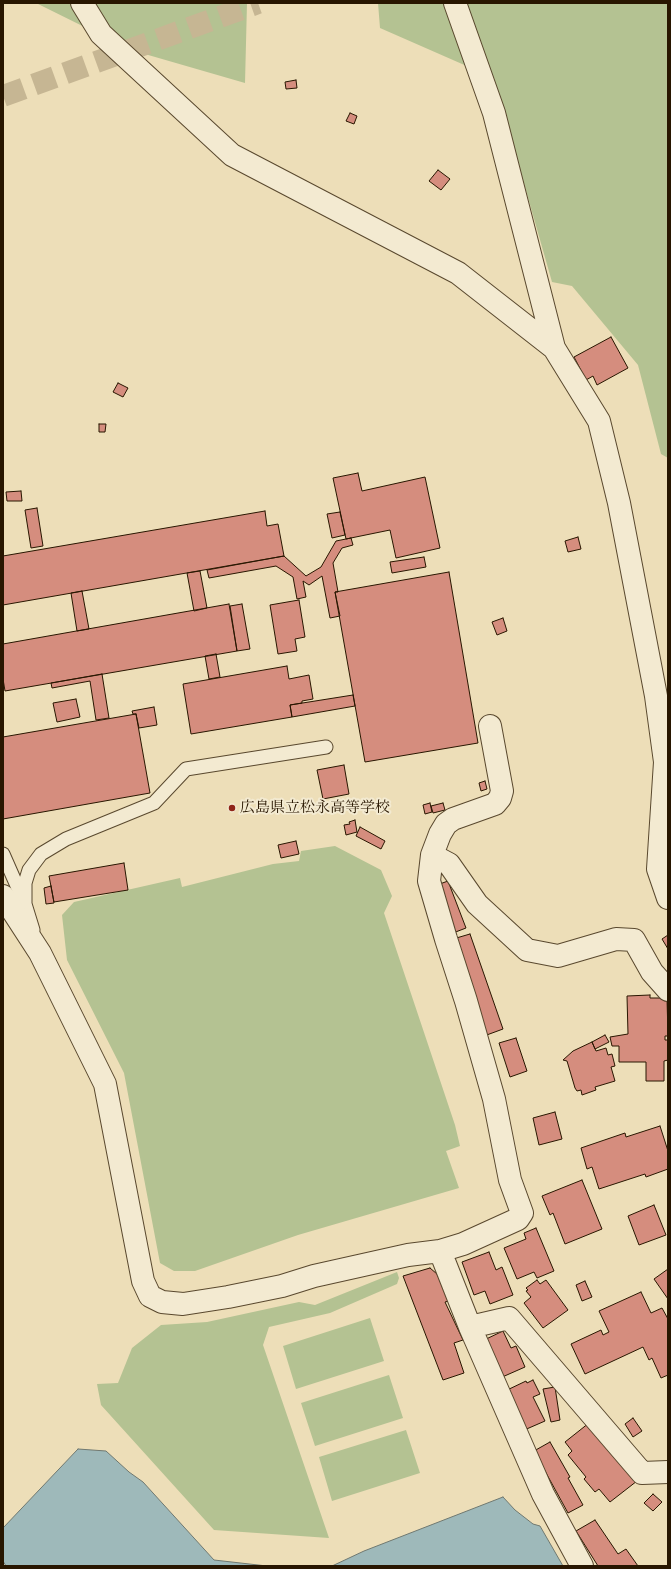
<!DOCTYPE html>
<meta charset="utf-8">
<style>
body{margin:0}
#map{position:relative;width:671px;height:1569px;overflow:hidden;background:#eddeb8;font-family:Alegreya,serif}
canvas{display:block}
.frame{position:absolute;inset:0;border:4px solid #281600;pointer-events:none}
</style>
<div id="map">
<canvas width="671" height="1569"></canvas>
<div class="frame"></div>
</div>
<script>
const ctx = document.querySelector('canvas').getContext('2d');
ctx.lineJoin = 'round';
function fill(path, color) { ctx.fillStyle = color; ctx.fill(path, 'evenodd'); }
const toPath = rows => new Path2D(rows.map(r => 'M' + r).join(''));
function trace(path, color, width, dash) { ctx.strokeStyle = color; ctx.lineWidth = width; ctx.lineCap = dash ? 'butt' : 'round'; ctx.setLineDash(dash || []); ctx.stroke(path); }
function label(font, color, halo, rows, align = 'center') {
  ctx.font = font + ' Alegreya,"Noto Serif JP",serif'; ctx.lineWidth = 4; ctx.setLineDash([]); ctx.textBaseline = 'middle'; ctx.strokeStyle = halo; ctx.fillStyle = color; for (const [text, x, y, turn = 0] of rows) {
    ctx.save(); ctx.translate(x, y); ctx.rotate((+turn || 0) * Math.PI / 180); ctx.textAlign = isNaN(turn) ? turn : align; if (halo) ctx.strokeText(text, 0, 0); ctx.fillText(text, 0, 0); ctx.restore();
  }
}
const green = toPath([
 [36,3,247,3,245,83,131,50],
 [378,3,668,3,668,458,661,454,638,365,572,286,552,282,494,78,380,28],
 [335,846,381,870,392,896,384,913,455,1125,460,1146,446,1151,459,1188,298,1235,195,1271,174,1271,160,1263,124,1073,67,960,62,915,74,902,180,878,182,887,273,864,299,861,301,851],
 [397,1272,399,1278,397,1284,330,1313,269,1327,263,1345,329,1538,214,1530,101,1405,97,1384,118,1383,132,1348,161,1325,207,1322,299,1302,315,1305],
 [370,1318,384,1361,296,1389,283,1346],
 [389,1375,403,1418,315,1446,301,1403],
 [406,1430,420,1473,332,1501,319,1457]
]);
const water = toPath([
 [78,1449,106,1451,129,1472,143,1482,214,1560,267,1566,6,1566,3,1561,3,1528,78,1449],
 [503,1497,515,1510,533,1524,540,1526,563,1566,332,1566,364,1551,503,1497]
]);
const building = toPath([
 [296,80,297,88,286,89,285,82,296,80],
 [350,113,357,116,354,124,346,121,350,113],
 [438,170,450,179,441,190,429,181,438,170],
 [611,337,628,368,597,385,593,376,586,380,574,357,611,337],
 [118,383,128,388,123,397,113,392,118,383],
 [99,424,106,424,105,432,99,432,99,424],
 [358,473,362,491,425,477,440,548,396,558,390,530,346,539,333,478,358,473],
 [21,491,22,501,7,501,6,492,21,491],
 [37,508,43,546,31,548,25,510,37,508],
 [265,511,267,526,278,524,284,556,3,605,3,556,265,511],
 [340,512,345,535,332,538,327,514,340,512],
 [578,537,581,549,568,552,565,541,578,537],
 [351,538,353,545,342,548,333,563,338,592,335,592,340,616,330,618,322,576,309,585,303,581,306,597,297,599,293,577,276,566,209,578,207,570,284,556,306,576,321,567,336,541,351,538],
 [424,557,426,567,392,573,390,562,424,557],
 [200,571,207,608,194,611,187,573,200,571],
 [449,572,478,743,365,762,335,592,449,572],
 [82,591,89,629,77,631,71,593,82,591],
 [299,600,305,637,295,639,297,651,278,654,270,605,299,600],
 [229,604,237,651,5,691,3,679,3,644,229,604],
 [242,604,250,649,237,651,230,606,242,604],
 [503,618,507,631,497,635,492,622,503,618],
 [216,654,220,677,209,679,205,656,216,654],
 [287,666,289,679,309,675,313,699,302,701,302,703,290,705,292,717,191,734,183,684,287,666],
 [102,674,109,718,96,720,90,681,52,688,51,683,102,674],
 [353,695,355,706,292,717,290,705,353,695],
 [76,699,80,717,57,722,53,703,76,699],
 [154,707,157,725,139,728,136,714,133,714,132,711,154,707],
 [136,714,150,793,3,819,3,737,136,714],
 [344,765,349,794,323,799,317,770,344,765],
 [485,781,487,789,481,791,479,783,485,781],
 [430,803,432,812,425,814,423,805,430,803],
 [443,803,445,810,433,813,431,806,443,803],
 [355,820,357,832,346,835,344,825,350,824,349,822,355,820],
 [360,827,385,841,381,849,356,836,360,827],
 [296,841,299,854,281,858,278,845,296,841],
 [124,863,128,890,54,902,49,876,124,863],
 [448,881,466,928,453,933,437,885,448,881],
 [51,886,54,903,46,904,44,888,51,886],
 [470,934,503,1029,484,1036,453,939,470,934],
 [668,935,668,949,662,939,668,935],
 [650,995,650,998,667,998,668,1036,665,1036,665,1040,668,1040,668,1060,664,1061,664,1081,646,1081,646,1062,619,1062,619,1046,612,1046,610,1037,628,1034,627,996,650,995],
 [605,1035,609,1042,595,1049,592,1042,605,1035],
 [516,1038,527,1071,510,1077,499,1043,516,1038],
 [592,1042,596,1051,606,1048,608,1055,612,1054,615,1066,611,1067,615,1081,595,1087,596,1090,582,1095,581,1090,577,1091,575,1088,567,1061,563,1060,573,1051,592,1042],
 [555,1112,562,1139,539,1145,533,1118,555,1112],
 [660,1126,668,1151,668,1169,646,1177,645,1174,599,1189,592,1167,587,1169,581,1148,625,1133,626,1137,660,1126],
 [582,1180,602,1229,565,1244,553,1213,550,1215,542,1196,582,1180],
 [654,1205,666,1235,639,1245,628,1216,654,1205],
 [536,1228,554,1271,537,1278,534,1272,517,1279,504,1248,526,1239,524,1233,536,1228],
 [489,1252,496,1270,502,1267,513,1295,490,1304,485,1291,474,1295,462,1262,489,1252],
 [430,1268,437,1274,449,1301,445,1302,463,1340,454,1343,464,1373,443,1380,403,1276,430,1268],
 [668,1269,668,1299,654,1279,668,1269],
 [537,1280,540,1284,546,1280,568,1310,543,1328,524,1303,531,1297,526,1291,528,1290,526,1288,537,1280],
 [585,1281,592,1297,582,1301,576,1285,585,1281],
 [641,1292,651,1313,662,1308,668,1319,668,1375,661,1378,652,1358,649,1360,643,1347,585,1374,571,1344,601,1330,603,1335,609,1332,599,1311,641,1292],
 [503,1331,511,1348,516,1346,525,1367,500,1378,482,1341,503,1331],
 [533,1380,540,1394,533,1397,545,1421,522,1431,503,1392,526,1381,527,1383,533,1380],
 [555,1387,560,1420,551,1422,543,1389,555,1387],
 [633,1418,642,1431,633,1437,625,1424,633,1418],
 [589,1423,637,1481,610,1502,599,1489,595,1492,584,1479,586,1477,568,1455,572,1451,565,1442,589,1423],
 [550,1442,570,1477,568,1478,583,1505,568,1513,534,1451,550,1442],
 [653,1494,662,1502,653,1511,644,1503,653,1494],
 [595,1520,618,1554,626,1549,638,1566,598,1566,576,1531,595,1520]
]);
const trunkTunnel = toPath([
 [3,96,258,3]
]);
const service = toPath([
 [3,854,25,904,33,930],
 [25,904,25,883,29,870,41,854,66,839,154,803,186,769,326,747]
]);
const minor = toPath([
 [82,3,101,34,232,155,458,273,554,348],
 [455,3,494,113,554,348,599,421,619,503,656,696,665,762,658,869,668,898],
 [432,855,449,864,477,904,527,950,558,956,616,939,634,940,652,972,668,990],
 [3,896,40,953,105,1084,143,1281,150,1296,162,1302,183,1304,228,1297,282,1286,314,1276,408,1255,440,1251,470,1327,543,1494,582,1566],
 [440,1251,463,1244,518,1219,522,1213,510,1180,494,1099,466,1001,446,939,429,881,432,855,440,834,446,824,453,819,495,804,500,798,502,791,490,726],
 [470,1327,509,1318,642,1473,668,1472]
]);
const markers = [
 [232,808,4,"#8f2418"]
];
const poiNames = [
 ["広島県立松永高等学校",240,808]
];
fill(green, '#b4c292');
fill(water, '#9eb9ba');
trace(water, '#6f7870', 1);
fill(building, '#d58d7e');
trace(building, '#281600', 1);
trace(trunkTunnel, '#c6b693', 22, [22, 11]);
trace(service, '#59482e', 15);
trace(minor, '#59482e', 24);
trace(service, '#f3ead1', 13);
trace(minor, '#f3ead1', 22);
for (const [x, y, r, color] of markers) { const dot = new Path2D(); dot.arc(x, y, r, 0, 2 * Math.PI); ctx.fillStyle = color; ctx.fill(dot); trace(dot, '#f3ead1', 1.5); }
label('15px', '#281600', '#f3ead1', poiNames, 'left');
</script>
